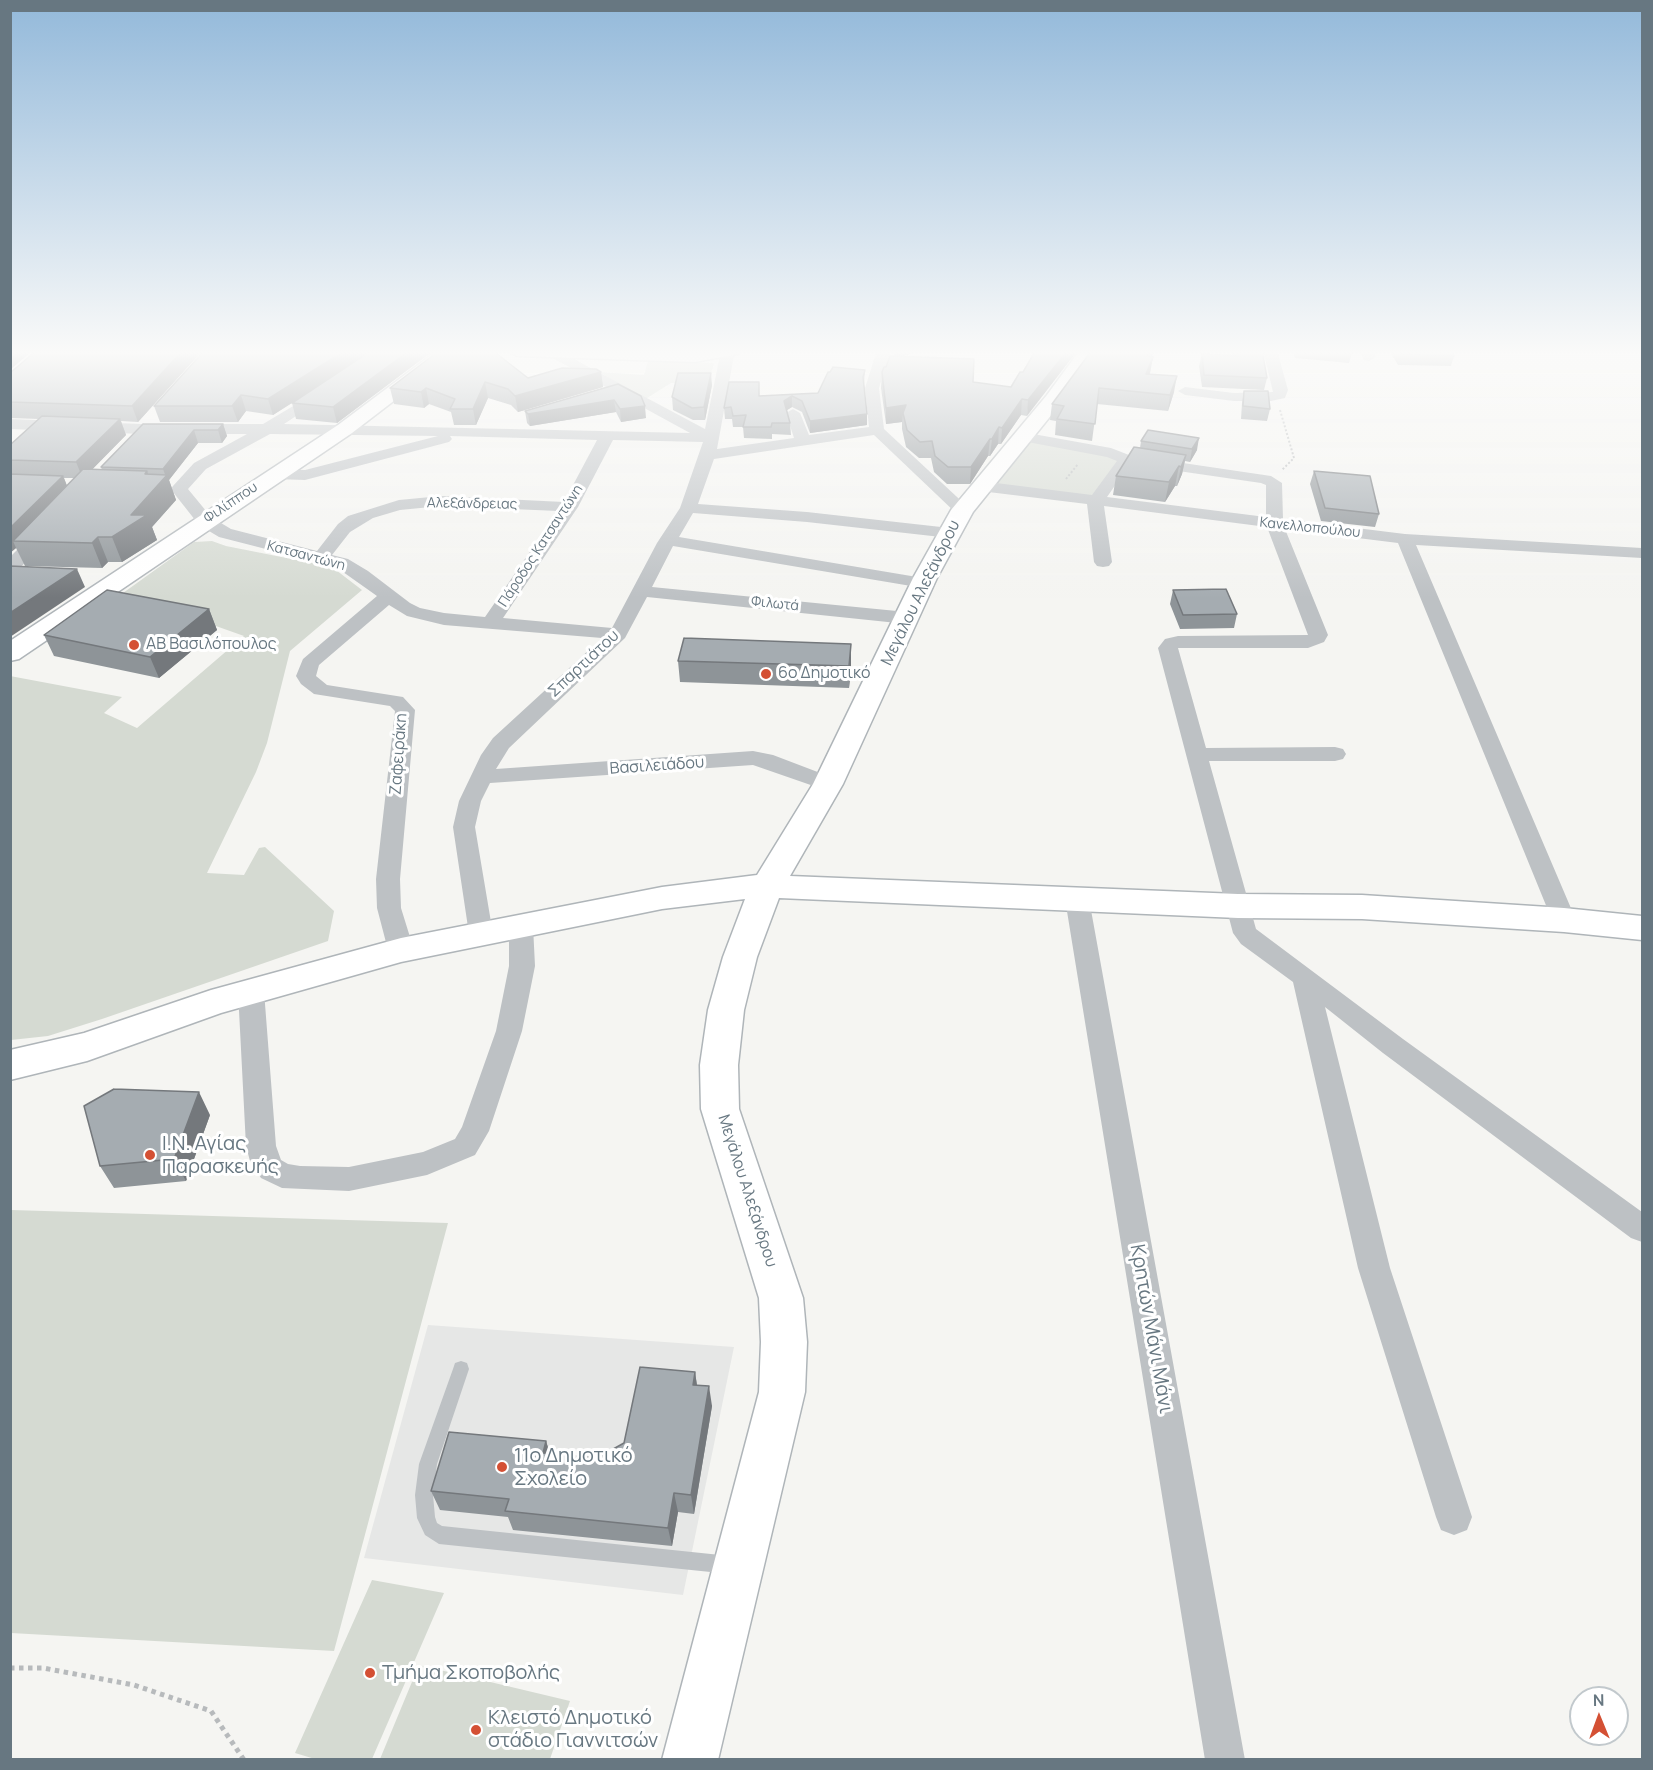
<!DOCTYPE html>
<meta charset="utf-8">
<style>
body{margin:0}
#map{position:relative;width:1653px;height:1770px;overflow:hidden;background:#f5f5f2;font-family:Manrope,sans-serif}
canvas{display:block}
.frame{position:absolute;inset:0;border:12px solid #677781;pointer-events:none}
.north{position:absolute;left:1569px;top:1686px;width:60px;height:60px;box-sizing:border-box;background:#fff;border:2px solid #c2c9cd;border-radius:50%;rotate:359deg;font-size:16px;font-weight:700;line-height:24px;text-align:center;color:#677781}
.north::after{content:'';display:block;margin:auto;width:21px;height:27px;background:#d45034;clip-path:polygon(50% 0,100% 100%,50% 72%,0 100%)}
</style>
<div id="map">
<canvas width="1653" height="1770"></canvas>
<div class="frame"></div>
<div class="north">N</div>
</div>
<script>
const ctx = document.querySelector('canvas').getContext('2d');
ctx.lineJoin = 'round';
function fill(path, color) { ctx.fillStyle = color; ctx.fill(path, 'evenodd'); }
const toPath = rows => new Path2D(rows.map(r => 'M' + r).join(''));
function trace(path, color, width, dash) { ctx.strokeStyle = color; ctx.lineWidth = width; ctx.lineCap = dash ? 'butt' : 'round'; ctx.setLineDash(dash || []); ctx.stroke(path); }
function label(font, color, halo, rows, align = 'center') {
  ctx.font = font + ' Manrope,sans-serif'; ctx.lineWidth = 6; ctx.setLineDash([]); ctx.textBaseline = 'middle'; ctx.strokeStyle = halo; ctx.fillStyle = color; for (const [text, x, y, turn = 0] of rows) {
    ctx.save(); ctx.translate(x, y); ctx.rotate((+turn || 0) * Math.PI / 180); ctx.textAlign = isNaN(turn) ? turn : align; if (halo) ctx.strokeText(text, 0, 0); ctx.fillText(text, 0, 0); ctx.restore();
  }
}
const built = toPath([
 [428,1325,734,1347,683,1595,364,1558]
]);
const green = toPath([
 [648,361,714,363,708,384,671,383,644,400,599,372,644,375],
 [1022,437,1126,459,1095,502,993,489,1014,448],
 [212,541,226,546,332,567,362,590,290,651,267,743,256,772,207,873,244,875,259,848,265,847,334,911,328,941,102,1019,48,1036,11,1040,10,676,122,697,104,713,137,728,244,636,123,593,194,542],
 [11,1210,448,1223,334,1651,11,1633],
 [372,1580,444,1593,372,1759,315,1759,295,1753],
 [419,1665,570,1701,550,1759,380,1759]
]);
const pathFar1 = toPath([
 [1280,410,1294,458,1282,470],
 [1066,479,1078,464]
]);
const path = toPath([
 [10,1668,43,1668,134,1685,211,1711,244,1760]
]);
const lane = toPath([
 [461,1361,467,1363,469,1369,437,1464,433,1495,435,1517,437,1523,442,1526,730,1556,737,1558,739,1565,737,1572,730,1574,439,1544,425,1535,417,1518,415,1495,419,1464,453,1369,455,1363,461,1361]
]);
const street = toPath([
 [538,350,557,350,705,429,721,350,735,350,717,449,794,438,786,413,793,409,800,413,809,435,869,427,865,388,877,350,891,350,879,388,884,429,971,510,969,514,957,514,874,435,714,459,698,504,807,512,950,528,956,529,959,533,956,537,950,538,807,522,693,513,679,537,923,578,929,579,932,583,929,587,923,588,673,546,652,587,907,612,914,614,916,618,914,622,907,624,647,597,625,638,509,748,496,769,753,751,773,755,836,779,839,784,836,789,828,791,753,765,490,783,481,801,475,827,493,934,490,940,481,943,472,940,469,934,453,827,459,801,481,755,493,738,602,638,444,625,407,616,389,605,319,665,316,676,327,685,403,697,415,710,400,879,401,908,414,950,410,956,401,959,392,956,388,950,377,908,376,879,395,711,390,706,314,694,301,684,296,676,303,659,377,596,336,567,219,537,199,525,173,492,171,489,173,486,194,463,247,434,143,434,10,429,10,419,143,424,263,424,320,390,325,391,327,394,325,397,284,424,690,433,538,350],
 [270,434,438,436,305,470,275,469,267,474,275,479,305,480,449,442,452,439,450,436,597,440,564,502,441,496,399,500,348,516,338,524,317,551,231,529,211,517,188,489,206,469,270,434],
 [613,440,703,442,680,508,657,543,612,628,503,618,578,507,613,440],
 [441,506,558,511,485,617,444,613,420,608,410,603,368,571,348,559,332,555,350,532,373,518,400,510,441,506],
 [1263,350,1277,350,1288,390,1285,398,1271,401,1234,401,1185,395,1178,391,1185,387,1234,393,1273,392,1263,350],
 [1359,350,1373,350,1376,357,1369,361,1364,360,1359,350],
 [1022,432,1111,448,1129,455,1271,476,1282,483,1283,519,1405,534,1642,548,1642,558,1416,545,1576,920,1573,926,1564,929,1555,926,1552,920,1398,543,1285,529,1328,635,1324,642,1308,648,1178,648,1206,748,1335,747,1343,749,1346,754,1343,759,1335,761,1209,761,1256,929,1403,1039,1642,1212,1642,1242,1631,1238,1383,1053,1325,1007,1390,1268,1472,1517,1467,1530,1454,1535,1441,1530,1436,1517,1358,1268,1293,982,1241,944,1233,933,1158,648,1165,639,1178,636,1308,635,1267,527,1104,506,1112,562,1109,566,1103,567,1097,566,1094,562,1087,504,980,491,972,486,980,481,1092,495,1117,461,1107,457,1017,440,1014,437,1022,432],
 [1130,464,1261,483,1266,485,1266,517,1107,497,1130,464],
 [43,529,49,530,52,534,49,538,16,572,10,573,10,557,37,530,43,529],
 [1077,891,1086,893,1089,899,1245,1760,1205,1760,1065,899,1068,893,1077,891],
 [521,917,530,920,533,926,535,966,522,1031,489,1131,475,1155,427,1175,349,1191,282,1188,261,1178,250,1161,246,1146,238,991,242,984,251,981,260,984,264,991,276,1146,281,1160,288,1164,300,1166,349,1167,423,1152,455,1139,462,1127,496,1031,509,966,509,926,512,920,521,917]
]);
const secondary = toPath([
 [438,350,460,350,352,433,19,659,10,661,10,641,338,425,438,350],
 [510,350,740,350,738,354,695,362,519,356,512,354,510,350],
 [1080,350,1099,350,1061,403,973,512,937,578,843,784,790,876,1238,894,1362,895,1564,908,1642,916,1642,940,1564,932,1362,919,1238,918,779,898,757,957,744,1010,738,1065,739,1109,803,1298,807,1342,805,1392,718,1760,662,1760,759,1392,761,1342,759,1298,701,1109,700,1065,708,1010,723,957,745,899,662,909,401,962,221,1013,87,1061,10,1080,10,1050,84,1033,211,990,401,938,662,887,757,875,813,784,913,578,951,510,1047,395,1080,350]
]);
const wall = toPath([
 [203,350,138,422,121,421,126,435,92,469,102,470,101,467,143,424,223,424,227,436,222,443,198,443,169,480,176,500,152,527,157,540,122,562,108,562,102,568,25,566,16,548,10,553,10,445,39,419,10,418,10,373],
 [64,478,74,478,67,486],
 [205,350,434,350,337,423,296,419,292,403,273,415,246,411,238,422,160,422,154,406],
 [895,350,926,350,901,356,973,382,1011,387,1023,372,1036,350,1027,416,1021,415,1001,444,998,444,990,456,988,456,970,484,947,484,934,472,931,458,919,458,906,447,902,429,902,422,886,424,881,388,882,372,894,356],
 [1092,350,1155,350,1152,356,1153,357,1150,374,1174,392,1168,411,1097,404,1092,441,1055,435,1056,421,1050,420,1052,404],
 [1233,350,1262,350,1267,378,1264,390,1202,387,1199,366,1202,354,1232,356],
 [1293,350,1351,350,1352,353,1349,363,1295,358],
 [1389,350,1451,350,1454,356,1451,366,1398,365],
 [865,370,864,385,867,425,810,433,802,412,792,407,787,410,790,423,791,435,772,434,772,439,744,438,743,427,733,427,732,419,725,419,724,408,760,396,818,393],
 [601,372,603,387,518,412,511,405,488,398,476,425,454,425,451,412,429,404,424,408,394,404,390,388,528,378],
 [618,384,646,418,621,422,616,412,530,426,527,423,525,411],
 [712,385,705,420,693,420,673,410,672,397],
 [1244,391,1270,409,1267,421,1241,419,1242,403],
 [1148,430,1197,450,1190,462,1185,461,1182,474,1177,486,1175,486,1165,502,1113,495,1116,476,1140,448,1141,441],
 [1314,471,1379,514,1375,527,1321,521,1310,484],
 [1173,590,1237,614,1234,628,1180,629,1170,604],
 [209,609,217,630,159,678,54,656,44,635],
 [678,661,851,665,849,688,680,682],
 [210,1115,186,1181,114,1188,100,1166],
 [695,1372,697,1385,712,1406,694,1514,678,1512,672,1546,513,1530,508,1517,440,1510,431,1491,546,1441,550,1454,597,1458,624,1443]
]);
const shadedWall = toPath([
 [10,350,33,350,10,370],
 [183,350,203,350,138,422,132,406],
 [346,350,374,350,273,415,268,399],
 [410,350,434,350,337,423,333,407],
 [895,350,926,350,894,358],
 [1068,350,1078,350,1027,416,1028,400],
 [1150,350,1155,350,1144,371,1147,356],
 [1153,357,1150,372,1144,390,1146,374],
 [601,372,603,387,518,412,515,396],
 [711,373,712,385,705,420,704,407],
 [1177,376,1174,392,1168,411,1170,395],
 [485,382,488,398,476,425,473,409],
 [426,388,429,404,424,408,421,392],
 [241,395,246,411,238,422,232,406],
 [792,396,792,407,784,412,784,401],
 [1022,399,1021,415,1001,444,1002,428],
 [614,400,616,412,530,426,528,414],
 [906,405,903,413,902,422,886,424,886,408],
 [645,406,646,418,621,422,620,409],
 [867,414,867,425,810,433,810,421],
 [120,419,126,435,83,479,76,462],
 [223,424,227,436,222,443,218,430],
 [999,427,998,444,990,456,992,439],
 [194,430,198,443,169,480,176,500,152,527,157,540,122,562,112,537,131,515,145,474,147,471,154,489,166,477,163,469],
 [1199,438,1197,450,1190,462,1192,449],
 [990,439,988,456,970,484,971,467],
 [1186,455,1182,474,1177,486,1181,467],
 [1179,466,1175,486,1165,502,1169,482],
 [63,476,70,493,13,541,16,548,10,553,10,528],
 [98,537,108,562,102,568,92,543],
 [77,569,85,587,10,637,10,613],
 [209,609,217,630,159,678,150,657],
 [851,644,851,665,849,688,849,666],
 [199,1092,210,1115,186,1181,174,1159],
 [695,1372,698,1393,693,1385],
 [709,1386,712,1406,694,1514,691,1495],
 [546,1441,552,1461,543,1453],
 [674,1493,678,1512,672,1546,668,1528]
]);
const building = toPath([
 [37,350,183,350,132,406,10,402,10,373,37,350],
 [205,350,346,350,268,399,241,395,232,406,154,406,205,350],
 [372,350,410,350,333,407,292,403,372,350],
 [440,350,492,350,528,378,562,368,596,369,601,372,515,396,508,389,485,382,473,409,450,409,455,399,426,388,421,392,390,388,440,350],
 [1036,350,1068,350,1028,400,1022,399,1002,428,999,427,992,439,990,439,971,467,948,467,935,456,932,441,920,442,907,430,903,413,906,405,886,408,882,372,884,367,886,367,890,356,974,359,973,382,1011,387,1020,372,1023,372,1036,350],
 [1092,350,1150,350,1147,356,1153,357,1146,374,1177,376,1170,395,1099,388,1095,424,1057,419,1064,406,1052,404,1092,350],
 [1236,350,1262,350,1267,378,1204,375,1202,354,1238,356,1236,350],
 [1319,350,1351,350,1352,353,1319,350],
 [1398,350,1451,350,1454,356,1400,354,1398,350],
 [833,367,865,370,863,377,867,414,810,421,802,401,792,396,784,401,790,423,772,423,771,427,743,427,746,415,733,416,731,407,724,408,729,382,759,382,759,396,818,393,828,372,830,372,833,367],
 [678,373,711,373,704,407,692,408,672,397,678,373],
 [618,384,641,396,645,406,620,409,614,400,528,414,525,411,618,384],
 [1244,391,1268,391,1270,409,1243,406,1244,391],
 [42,416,120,419,76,462,10,460,10,445,42,416],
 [143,424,223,424,218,430,194,430,163,469,101,467,143,424],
 [1148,430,1199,438,1192,449,1141,441,1148,430],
 [1134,447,1186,455,1181,467,1179,466,1169,482,1116,476,1134,447],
 [83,469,147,471,145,474,167,475,131,515,147,515,112,537,98,537,92,543,13,541,83,469],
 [1314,471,1370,476,1379,514,1325,508,1314,471],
 [10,474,63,476,10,528,10,474],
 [10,566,77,569,10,613,10,566],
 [1226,589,1237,614,1183,615,1173,590,1226,589],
 [107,590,209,609,150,657,44,635,107,590],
 [684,638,851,644,849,666,678,661,684,638],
 [114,1089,199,1092,174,1159,100,1166,84,1106,114,1089],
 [640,1367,695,1372,693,1385,709,1386,691,1495,674,1493,668,1528,505,1511,509,1499,431,1491,449,1432,546,1441,543,1453,597,1458,624,1443,640,1367]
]);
const markers = [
 [134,645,6,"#d45034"],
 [766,674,6,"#d45034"],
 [150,1155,6,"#d45034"],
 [502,1467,6,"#d45034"],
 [370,1673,6,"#d45034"],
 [476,1730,6,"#d45034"]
];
const farStreetnames = [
 ["Φιλίππου",231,503,-34],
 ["Αλεξάνδρειας",472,504,1],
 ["Κανελλοπούλου",1310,528,6],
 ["Πάροδος Κατσαντώνη",541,546,-57],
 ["Κατσαντώνη",306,556,15],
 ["Φιλωτά",775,604,6]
];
const streetNames = [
 ["Μεγάλου Αλεξάνδρου",921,593,-64],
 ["Σπαρτιάτου",584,664,-43],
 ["Ζαφειράκη",399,754,-86],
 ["Βασιλειάδου",657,766,-4],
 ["Μεγάλου Αλεξάνδρου",747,1191,72]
];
const poiNames = [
 ["ΑΒ Βασιλόπουλος",146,645],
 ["6ο Δημοτικό",778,674]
];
const nearPoinames = [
 ["Ι.Ν. Αγίας",162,1144],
 ["Παρασκευής",162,1167],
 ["11ο Δημοτικό",514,1456],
 ["Σχολείο",514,1479],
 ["Τμήμα Σκοποβολής",382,1673],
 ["Κλειστό Δημοτικό",488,1718],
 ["στάδιο Γιαννιτσών",488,1741]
];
const nearStreetnames = [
 ["Κρητών Μάνι Μάνι",1151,1329,80]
];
fill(built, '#e6e7e6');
fill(green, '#d5dad2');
trace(secondary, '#afb5b9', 3);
trace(pathFar1, '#b7babc', 2, [2, 2]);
trace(path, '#b7babc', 5, [4.5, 4.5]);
fill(lane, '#bdc1c4');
fill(street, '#bdc1c4');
fill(secondary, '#fff');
fill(wall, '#8e9498');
fill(shadedWall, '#74787c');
fill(building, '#a5acb1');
trace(building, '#74787c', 1.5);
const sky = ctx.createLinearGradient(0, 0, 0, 598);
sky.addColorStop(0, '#93b9da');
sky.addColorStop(0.59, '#fafaf9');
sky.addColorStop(1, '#fafaf900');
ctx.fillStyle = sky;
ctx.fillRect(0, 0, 1653, 598);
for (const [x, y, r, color] of markers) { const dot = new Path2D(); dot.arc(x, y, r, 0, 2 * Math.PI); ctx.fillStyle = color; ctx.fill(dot); trace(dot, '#fff', 2); }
label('14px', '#677781', '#fff', farStreetnames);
label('16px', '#677781', '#fff', streetNames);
label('16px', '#677781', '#fff', poiNames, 'left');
label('20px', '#677781', '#fff', nearPoinames, 'left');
label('20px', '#677781', '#fff', nearStreetnames);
</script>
